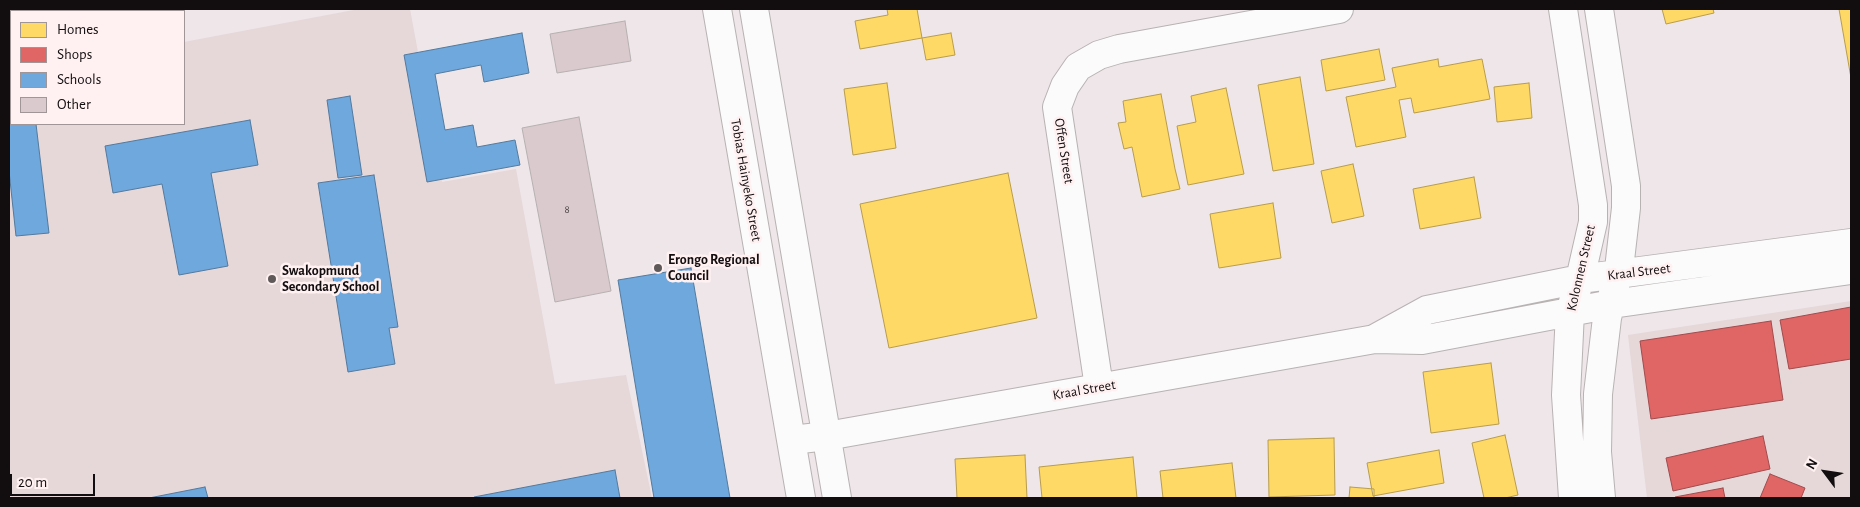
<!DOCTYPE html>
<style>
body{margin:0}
#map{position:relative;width:1860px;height:507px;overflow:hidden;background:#eee6e8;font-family:"Alegreya Sans",sans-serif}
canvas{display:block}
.frame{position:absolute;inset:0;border:10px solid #120d0e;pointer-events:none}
.legend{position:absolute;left:10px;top:10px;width:175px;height:115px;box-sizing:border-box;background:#fff1f2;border:1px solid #a09697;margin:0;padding:6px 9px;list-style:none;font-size:15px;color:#120d0e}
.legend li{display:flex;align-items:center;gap:10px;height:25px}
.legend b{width:25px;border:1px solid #a09697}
.north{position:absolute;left:1800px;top:447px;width:50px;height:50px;-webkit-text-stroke:4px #fff1f2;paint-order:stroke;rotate:301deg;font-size:14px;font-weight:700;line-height:20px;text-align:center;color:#120d0e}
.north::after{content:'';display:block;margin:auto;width:18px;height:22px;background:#120d0e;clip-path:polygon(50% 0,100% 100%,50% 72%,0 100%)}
.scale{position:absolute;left:10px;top:474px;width:85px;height:22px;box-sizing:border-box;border:2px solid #120d0e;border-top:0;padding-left:6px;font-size:15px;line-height:18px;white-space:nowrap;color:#120d0e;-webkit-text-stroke:4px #fff1f2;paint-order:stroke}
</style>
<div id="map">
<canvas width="1860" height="507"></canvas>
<div class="frame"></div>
<ul class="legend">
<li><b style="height:14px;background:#ffd966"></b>Homes</li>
<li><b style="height:14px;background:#e06666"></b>Shops</li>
<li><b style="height:14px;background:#6fa8dc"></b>Schools</li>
<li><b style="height:14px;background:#dacacd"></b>Other</li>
</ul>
<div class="north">N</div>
<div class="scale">20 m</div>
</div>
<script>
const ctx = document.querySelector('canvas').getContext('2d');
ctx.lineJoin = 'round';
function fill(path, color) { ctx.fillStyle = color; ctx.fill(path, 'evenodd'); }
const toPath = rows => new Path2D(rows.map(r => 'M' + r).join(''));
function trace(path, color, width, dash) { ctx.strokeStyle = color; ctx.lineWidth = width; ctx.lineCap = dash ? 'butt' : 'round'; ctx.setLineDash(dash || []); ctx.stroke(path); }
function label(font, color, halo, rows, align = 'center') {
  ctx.font = font + ' "Alegreya Sans",sans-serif'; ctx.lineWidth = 5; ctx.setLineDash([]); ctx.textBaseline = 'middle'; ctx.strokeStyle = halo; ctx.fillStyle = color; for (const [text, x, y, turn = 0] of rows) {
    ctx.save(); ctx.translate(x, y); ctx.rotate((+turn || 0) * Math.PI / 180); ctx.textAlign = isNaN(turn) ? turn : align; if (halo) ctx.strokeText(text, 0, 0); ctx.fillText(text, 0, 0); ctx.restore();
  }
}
const built = toPath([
 [359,9,410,9,442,182,516,169,555,384,626,375,652,498,9,498,9,76,11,75,11,124,184,124,184,42],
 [1851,301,1851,498,1647,498,1628,335]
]);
const homes = toPath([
 [887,9,917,9,922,38,860,49,855,21,888,15,887,9],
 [1662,9,1713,9,1714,13,1666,24,1662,9],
 [1839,9,1851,9,1851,78,1839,9],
 [951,33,955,55,926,60,922,38,951,33],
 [1379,49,1385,80,1326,91,1321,60,1379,49],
 [1438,59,1439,67,1482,59,1490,99,1414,113,1411,98,1399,100,1406,137,1356,147,1346,97,1396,87,1392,68,1438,59],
 [1300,77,1314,164,1273,171,1258,85,1300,77],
 [887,83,896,148,853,155,844,89,887,83],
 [1529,83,1532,118,1497,122,1494,87,1529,83],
 [1226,88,1244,174,1188,185,1177,126,1196,122,1191,96,1226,88],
 [1161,94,1175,169,1180,189,1142,197,1132,147,1124,149,1118,123,1126,122,1123,101,1161,94],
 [1353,164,1364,216,1332,223,1321,171,1353,164],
 [1008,173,1037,318,889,348,860,204,1008,173],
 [1474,177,1481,218,1420,229,1413,189,1474,177],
 [1273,203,1281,258,1219,268,1210,214,1273,203],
 [1491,363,1499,424,1431,433,1423,372,1491,363],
 [1505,435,1518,495,1505,498,1484,498,1472,443,1505,435],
 [1334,438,1335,495,1269,497,1268,440,1334,438],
 [1439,450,1444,483,1373,496,1367,463,1439,450],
 [1025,455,1027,498,957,498,955,459,1025,455],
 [1133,457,1137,498,1042,498,1039,467,1133,457],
 [1232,463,1236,498,1163,498,1160,471,1232,463],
 [1350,487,1374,489,1374,498,1349,498,1350,487]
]);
const shops = toPath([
 [1851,307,1851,359,1789,369,1780,320,1851,307],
 [1771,321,1783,400,1651,419,1640,341,1771,321],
 [1763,436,1770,469,1673,491,1666,458,1763,436],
 [1770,474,1805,488,1801,498,1760,498,1770,474],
 [1723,488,1725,498,1675,498,1675,497,1723,488]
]);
const schools = toPath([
 [522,33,529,73,484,82,481,65,435,74,445,130,473,125,477,147,515,140,520,165,427,182,404,55,522,33],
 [9,93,11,93,11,124,36,124,49,233,16,236,9,171,9,93],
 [350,96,362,175,338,178,327,100,350,96],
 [250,120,258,165,211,173,228,266,179,275,162,184,113,193,105,146,250,120],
 [374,175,398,327,389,328,395,364,348,372,318,183,374,175],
 [691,268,730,498,654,498,618,280,691,268],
 [615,470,620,498,474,498,474,497,615,470],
 [205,487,208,498,149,498,205,487]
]);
const building = toPath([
 [625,21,631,61,557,73,550,34,625,21],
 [579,117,611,291,555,302,522,128,579,117]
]);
const street = toPath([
 [1563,9,1593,205,1593,222,1580,279,1570,312,1566,395,1573,498],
 [1599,9,1626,186,1626,208,1619,269,1607,318,1598,394,1597,452,1601,498],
 [142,11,155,9],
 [9,36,11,35],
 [1376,338,1427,310,1580,279,1851,243],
 [1099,387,1057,107,1065,86,1078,67,1099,55,1119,49,1339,9],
 [792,440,827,436,1375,339,1422,340,1612,304,1851,270]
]);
const secondary = toPath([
 [717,9,801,498],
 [754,9,837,498]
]);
const markers = [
 [658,268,5,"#5f595a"],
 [272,279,5,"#5f595a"]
];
const numberNames = [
 ["8",567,210]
];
const streetNames = [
 ["Offen Street",1064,151,81],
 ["Tobias Hainyeko Street",746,180,80],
 ["Kolonnen Street",1581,268,-77],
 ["Kraal Street",1639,272,-7],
 ["Kraal Street",1084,390,-10]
];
const poiNames = [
 ["Erongo Regional",668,260],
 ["Council",668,276],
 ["Swakopmund",282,271],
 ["Secondary School",282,287]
];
fill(built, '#e6d7d9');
fill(homes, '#ffd966');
trace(homes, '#b89c4c', 1);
fill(shops, '#e06666');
trace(shops, '#a24b4c', 1);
fill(schools, '#6fa8dc');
trace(schools, '#537a9e', 1);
fill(building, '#dacacd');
trace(building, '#b6b0b1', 1);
trace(street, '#b8b2b3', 30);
trace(secondary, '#b8b2b3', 30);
trace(street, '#fcfbfc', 28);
trace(secondary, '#fcfbfc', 28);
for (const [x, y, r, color] of markers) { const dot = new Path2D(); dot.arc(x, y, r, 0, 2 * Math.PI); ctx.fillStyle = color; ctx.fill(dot); trace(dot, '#fff1f2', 2); }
label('11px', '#443c3e', null, numberNames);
label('14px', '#120d0e', '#fff1f2', streetNames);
label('bold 14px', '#120d0e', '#fff1f2', poiNames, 'left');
</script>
